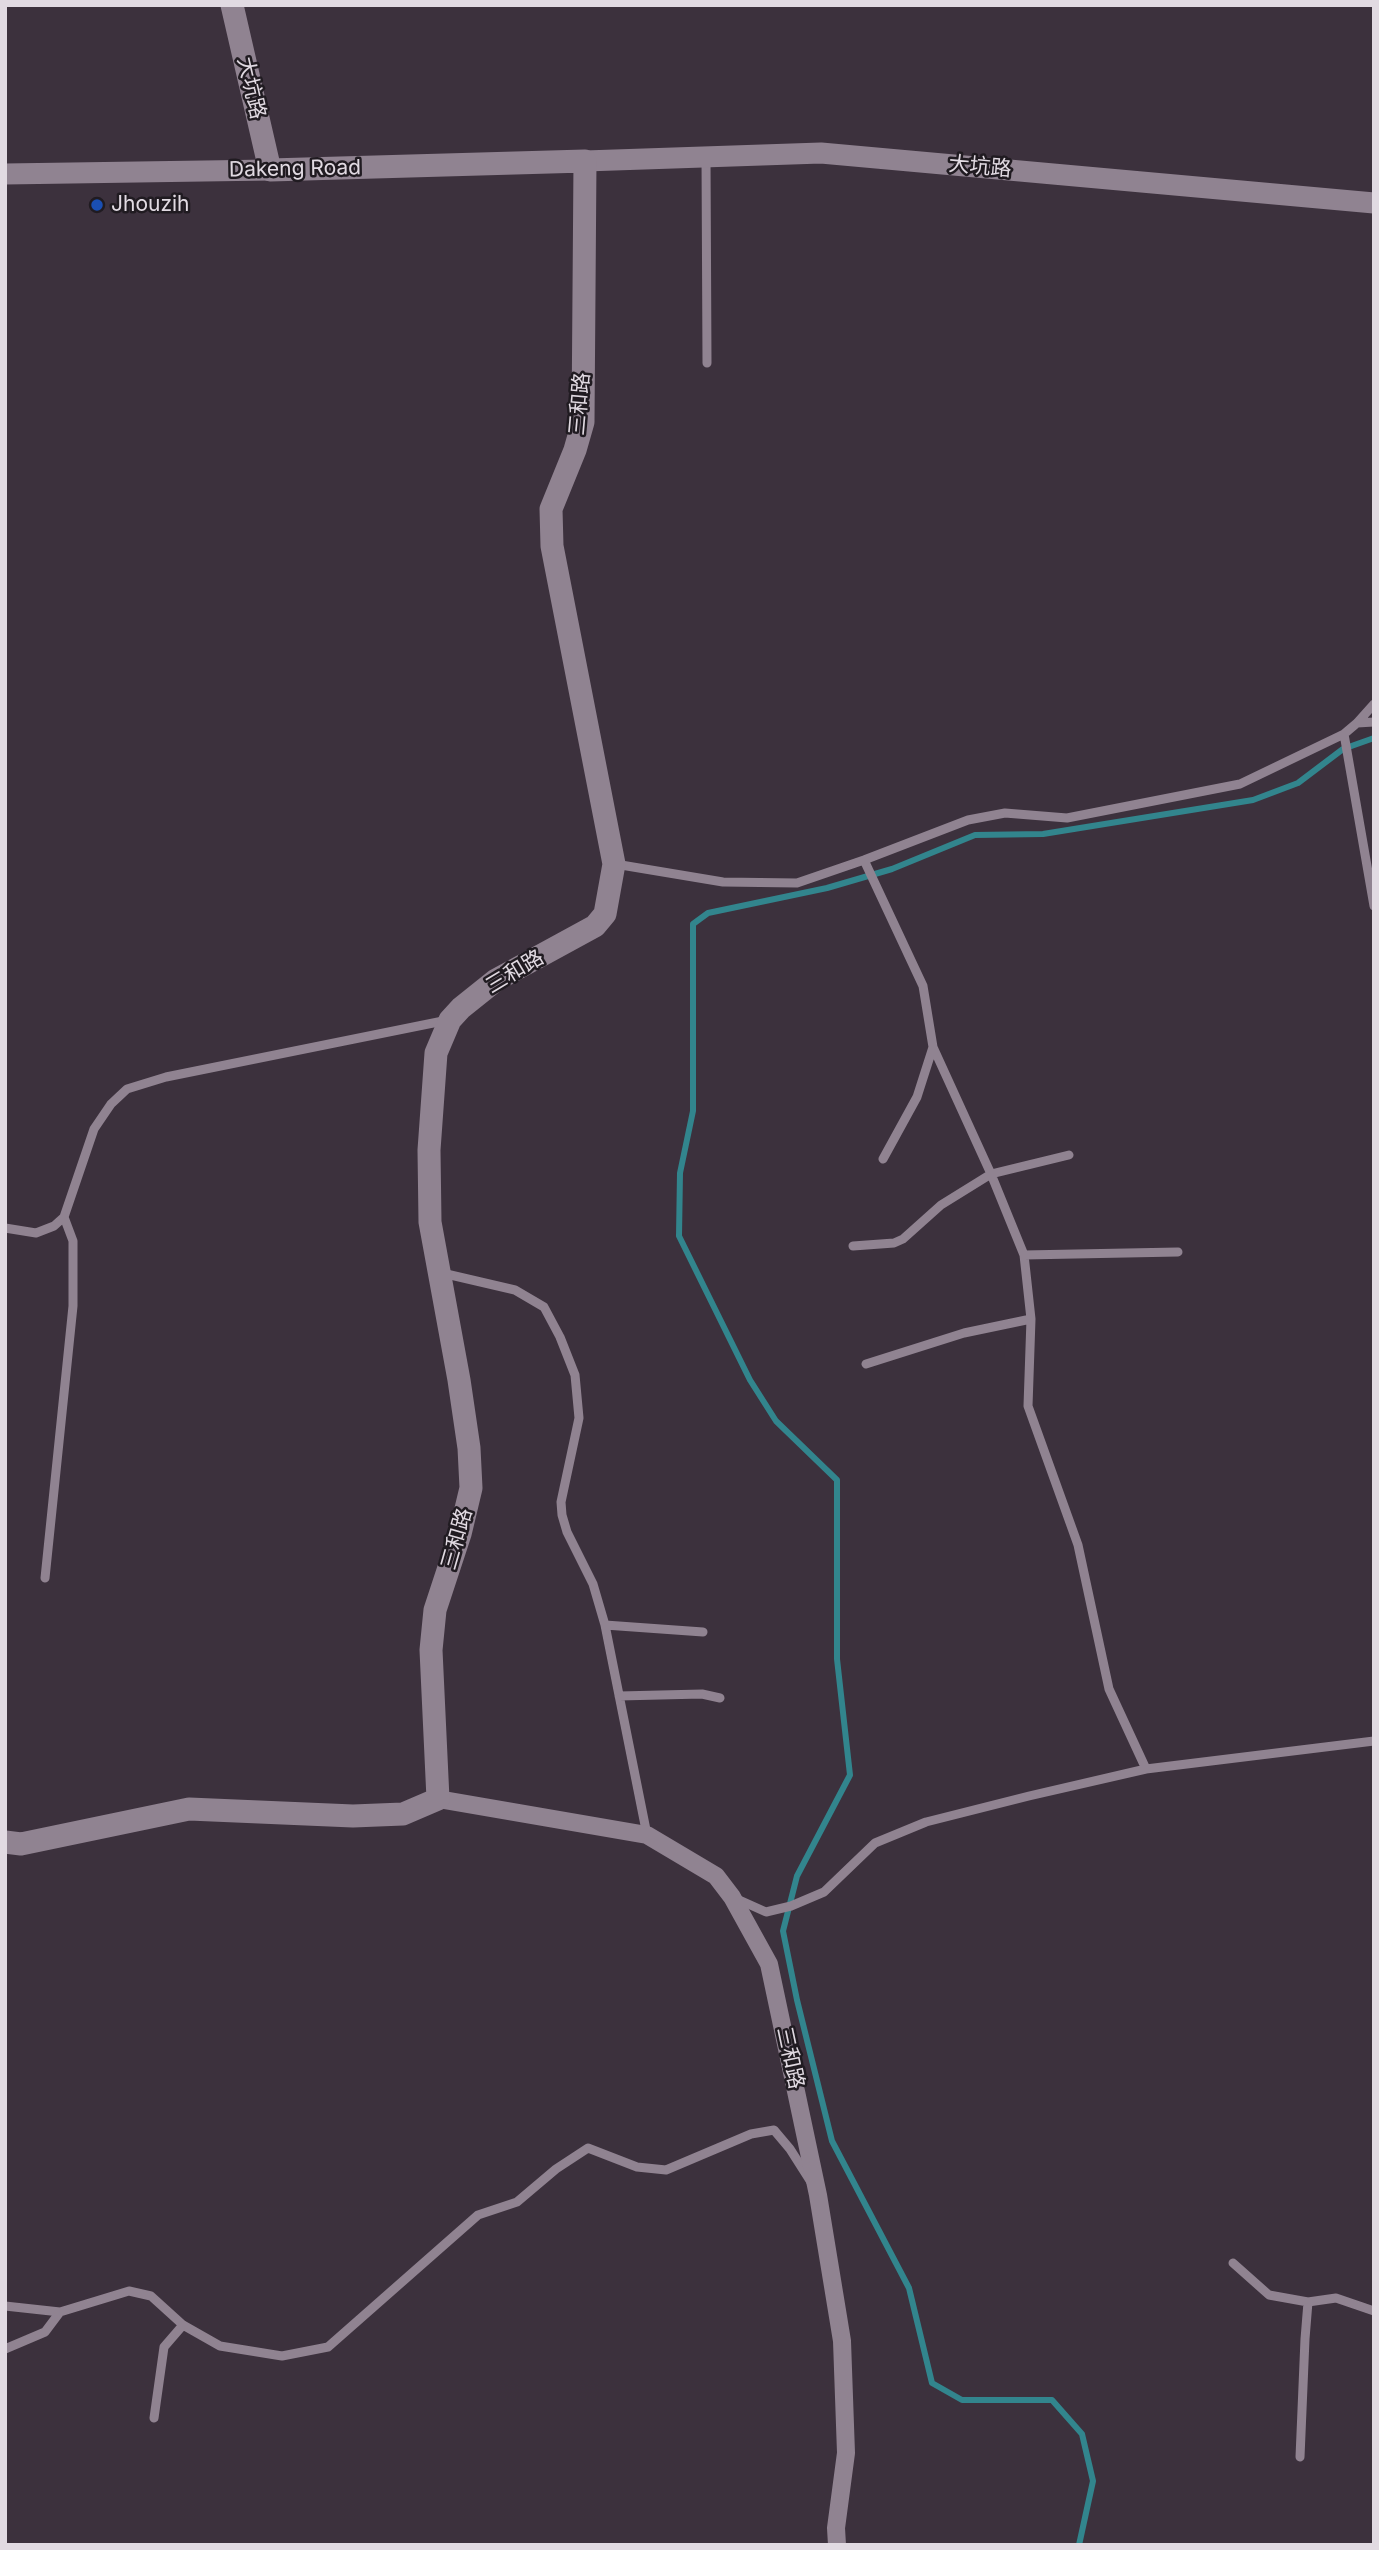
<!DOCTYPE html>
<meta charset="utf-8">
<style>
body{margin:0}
#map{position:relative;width:1379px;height:2550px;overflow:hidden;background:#3c313d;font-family:Inter,sans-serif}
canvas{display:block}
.frame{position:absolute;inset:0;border:7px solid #e1dae2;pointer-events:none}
</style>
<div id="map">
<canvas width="1379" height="2550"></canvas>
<div class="frame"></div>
</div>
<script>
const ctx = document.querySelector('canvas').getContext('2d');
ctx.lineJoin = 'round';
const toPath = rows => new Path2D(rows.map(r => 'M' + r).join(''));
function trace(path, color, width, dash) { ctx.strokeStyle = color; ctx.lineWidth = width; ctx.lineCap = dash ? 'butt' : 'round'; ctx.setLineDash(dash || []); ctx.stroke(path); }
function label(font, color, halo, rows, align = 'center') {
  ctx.font = font + ' Inter,"Noto Sans TC",sans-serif'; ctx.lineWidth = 5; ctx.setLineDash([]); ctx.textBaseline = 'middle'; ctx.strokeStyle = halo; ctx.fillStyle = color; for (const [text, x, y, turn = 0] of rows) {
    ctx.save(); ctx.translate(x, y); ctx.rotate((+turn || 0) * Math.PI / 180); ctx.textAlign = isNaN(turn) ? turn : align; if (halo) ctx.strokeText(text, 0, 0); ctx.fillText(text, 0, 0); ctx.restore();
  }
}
const stream = toPath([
 [1079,2545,1093,2481,1082,2434,1052,2400,962,2400,932,2383,909,2288,832,2141,797,2000,783,1931,797,1876,850,1775,837,1659,837,1480,776,1421,750,1380,679,1236,680,1173,693,1111,693,924,708,913,827,888,892,869,975,835,1043,834,1253,800,1298,783,1343,749,1374,738]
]);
const service = toPath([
 [706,157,707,363],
 [1357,723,1374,722],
 [1344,734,1374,906],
 [864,860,923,986,933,1047,991,1174,1024,1255,1031,1319,1028,1406,1078,1545,1109,1689,1146,1769],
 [615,864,723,882,797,883,864,860,968,820,1005,813,1067,818,1240,784,1344,734,1357,723,1374,704],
 [883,1159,917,1097,933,1047],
 [5,1228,36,1233,54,1226,64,1217,94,1129,111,1104,127,1089,166,1077,448,1020],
 [853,1246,894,1243,903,1239,941,1205,991,1174,1069,1155],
 [1024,1255,1178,1252],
 [442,1273,515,1290,544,1307,560,1337,575,1375,579,1418,561,1502,562,1515,567,1532,593,1584,605,1625,647,1835],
 [866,1364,964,1333,1031,1319],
 [45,1578,73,1306,73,1241,64,1217],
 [605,1625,703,1632],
 [619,1696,702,1694,720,1698],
 [737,1899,766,1912,791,1906,824,1892,875,1843,926,1822,1029,1796,1146,1769,1374,1741],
 [1233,2263,1269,2295,1308,2302,1336,2298,1374,2311],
 [5,2306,60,2312,129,2291,151,2296,183,2325,220,2346,282,2356,328,2347,478,2215,517,2202,556,2169,588,2148,637,2167,666,2170,751,2134,774,2130,790,2149,811,2182],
 [5,2349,45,2332,60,2312],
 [154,2418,164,2347,183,2325],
 [1300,2457,1305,2339,1308,2302]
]);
const minor = toPath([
 [438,1799,647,1835,716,1876,732,1897,769,1964,818,2195,842,2341,846,2453,836,2528,837,2545]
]);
const tertiary = toPath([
 [585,161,821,153,1374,203],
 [5,174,270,170]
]);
const secondary = toPath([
 [5,1842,21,1844,189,1809,353,1816,403,1814,438,1799,431,1650,435,1610,460,1534,471,1488,469,1448,459,1380,430,1222,429,1150,436,1053,450,1020,461,1008,496,980,595,926,605,914,614,864,552,546,551,509,575,450,583,422,585,161,270,170,232,5]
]);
const markers = [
 [97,205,7,"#1a4fb4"]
];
const streetNames = [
 ["大坑路",251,88,77],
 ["大坑路",980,167,5],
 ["Dakeng Road",295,169,-1],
 ["三和路",580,404,-85],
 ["三和路",515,972,-31],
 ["三和路",457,1539,-74],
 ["三和路",790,2058,78]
];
const poiNames = [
 ["Jhouzih",111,205]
];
trace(stream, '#32858d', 6);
trace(service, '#908391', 9);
trace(minor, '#908391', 18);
trace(tertiary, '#908391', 21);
trace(secondary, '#908391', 23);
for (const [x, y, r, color] of markers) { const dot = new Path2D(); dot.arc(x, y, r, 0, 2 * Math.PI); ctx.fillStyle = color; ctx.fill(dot); trace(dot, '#201b21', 2.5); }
label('21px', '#e1dae2', '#201b21', streetNames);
label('21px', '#e1dae2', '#201b21', poiNames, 'left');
</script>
